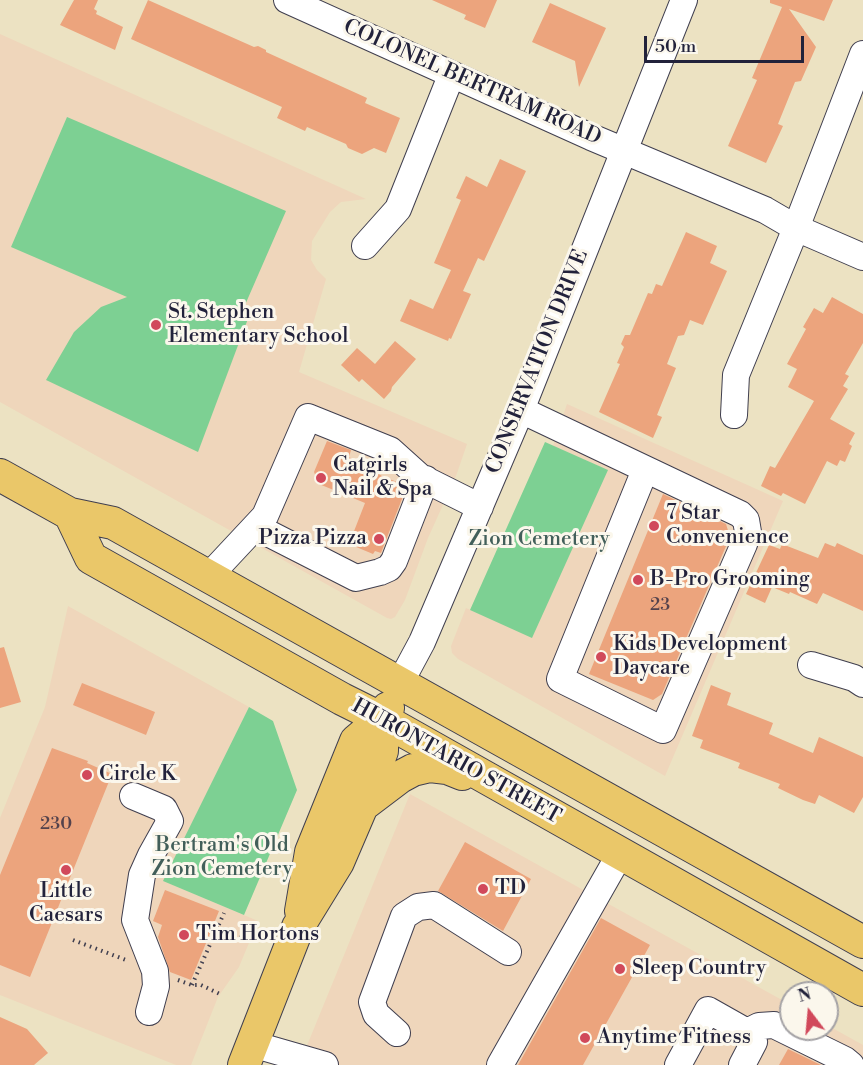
<!DOCTYPE html>
<style>
body{margin:0}
#map{position:relative;width:863px;height:1065px;overflow:hidden;background:#ece2c2;font-family:"Libre Bodoni",serif}
canvas{display:block}
.north{position:absolute;left:779px;top:981px;width:60px;height:60px;box-sizing:border-box;background:#fbf7ec;border:2px solid #a4a2a5;border-radius:50%;rotate:344deg;font-size:16px;font-weight:700;line-height:24px;text-align:center;color:#22223b}
.north::after{content:'';display:block;margin:auto;width:21px;height:27px;background:#d1495b;clip-path:polygon(50% 0,100% 100%,50% 72%,0 100%)}
.scale{position:absolute;left:644px;top:36px;width:160px;height:27px;box-sizing:border-box;border:3px solid #22223b;border-top:0;padding-left:8px;font-size:18px;line-height:21px;white-space:nowrap;color:#22223b;-webkit-text-stroke:4px #fbf7ec;paint-order:stroke}
</style>
<div id="map">
<canvas width="863" height="1065"></canvas>
<div class="north">N</div>
<div class="scale">50 m</div>
</div>
<script>
const ctx = document.querySelector('canvas').getContext('2d');
ctx.lineJoin = 'round';
function fill(path, color) { ctx.fillStyle = color; ctx.fill(path, 'evenodd'); }
const toPath = rows => new Path2D(rows.map(r => 'M' + r).join(''));
function trace(path, color, width, dash) { ctx.strokeStyle = color; ctx.lineWidth = width; ctx.lineCap = dash ? 'butt' : 'round'; ctx.setLineDash(dash || []); ctx.stroke(path); }
function label(font, color, halo, rows, align = 'center') {
  ctx.font = font + ' "Libre Bodoni",serif'; ctx.lineWidth = 6; ctx.setLineDash([]); ctx.textBaseline = 'middle'; ctx.strokeStyle = halo; ctx.fillStyle = color; for (const [text, x, y, turn = 0] of rows) {
    ctx.save(); ctx.translate(x, y); ctx.rotate((+turn || 0) * Math.PI / 180); ctx.textAlign = isNaN(turn) ? turn : align; if (halo) ctx.strokeText(text, 0, 0); ctx.fillText(text, 0, 0); ctx.restore();
  }
}
const built = toPath([
 [0,34,366,199,341,202,330,212,312,241,311,260,317,270,326,279,299,372,467,444,456,476,428,538,405,600,395,617,391,619,387,618,0,402],
 [567,404,783,501,665,776,458,659,452,653,451,646,466,608,532,637,607,470,553,446],
 [68,606,249,707,164,881,258,921,239,967,218,997,191,1065,176,1065,0,995,0,818,45,707],
 [410,794,791,1005,791,1029,827,1029,827,1025,863,1045,863,1065,299,1065]
]);
const green = toPath([
 [67,117,286,211,245,305,252,308,198,452,46,380,74,332,101,307,127,297,11,247],
 [545,442,608,470,532,638,470,610],
 [249,707,273,721,297,790,244,915,163,881]
]);
const building = toPath([
 [74,0,98,0,94,9,97,11,96,14,123,27,115,50,60,25],
 [148,0,254,47,258,46,266,50,266,52,367,98,365,103,400,118,386,153,374,148,362,154,348,148,346,144,307,127,305,131,277,118,282,107,131,39],
 [432,0,497,0,485,28,464,19,466,15],
 [770,0,833,0,824,21,789,9,816,47,801,81,795,82,778,124,783,126,766,163,728,146,757,80,752,78,782,7,770,3],
 [550,3,606,28,579,87,575,61,532,42],
 [500,159,526,171,484,261,478,258,463,291,471,294,451,339,449,338,448,341,400,321,410,299,433,309,451,270,434,263,461,200,456,198,466,176,487,187],
 [686,232,717,246,710,263,727,271,703,325,690,320,684,335,678,336,667,364,676,368,657,415,662,417,653,438,599,412,620,364,617,363,624,347,621,344,625,335,630,335,648,293,652,294,656,284,662,286],
 [832,297,863,314,863,343,845,374,849,376,843,386,848,389,830,419,855,433,849,444,852,446,845,462,840,460,837,466,827,461,805,504,783,493,781,496,761,486,770,466,775,468,814,401,788,387,797,369,787,364,806,329,803,327,814,308,823,313],
 [395,341,416,359,392,387,391,391,384,399,362,379,359,382,341,365,357,348,375,364],
 [327,441,351,450,349,457,382,476,407,486,381,553,375,551,373,554,349,544,365,503,319,484,314,472],
 [663,494,726,524,730,537,662,694,653,700,589,674],
 [825,543,835,547,837,543,863,555,863,611,823,593,817,604,790,592,789,594,772,587,765,603,746,594,769,545,780,549,782,544,818,558],
 [4,647,21,702,0,708,0,648],
 [82,683,155,712,146,735,73,705],
 [711,685,731,693,727,705,773,723,769,734,813,753,819,737,863,757,863,797,854,813,819,795,815,804,803,800,778,788,780,784,738,768,740,763,700,748,703,740,692,736],
 [52,748,88,761,87,763,112,774,30,977,0,965,0,875],
 [465,842,531,879,503,931,438,891],
 [165,890,219,911,191,980,170,972,158,937,162,925,153,921],
 [601,918,650,945,583,1065,518,1065],
 [0,1017,27,1029,48,1053,34,1065,0,1065],
 [788,1049,821,1065,779,1065]
]);
const path = toPath([
 [217,928,253,940],
 [73,940,126,960],
 [178,980,192,985,201,985,222,995],
 [192,985,224,913]
]);
const minor = toPath([
 [287,0,591,137,765,210,796,228,863,257],
 [365,246,398,209,451,76],
 [521,410,740,514,746,520,748,532,744,544,663,730,560,679,645,470],
 [734,415,736,375,796,228,863,54],
 [256,527,356,578,380,572,389,568,394,561,426,479],
 [208,577,265,516,308,417,390,450,420,477,480,507],
 [811,665,854,678,863,684],
 [400,683,422,642,521,410,684,0],
 [133,796,164,809,170,821,151,855,142,875,135,920,155,971,156,986,149,1012],
 [747,1032,759,1026,774,1025,845,1060,851,1065],
 [397,1033,376,1014,372,1002,404,916,418,907,434,905,508,952],
 [252,1044,325,1065],
 [500,1065,620,854],
 [678,1065,708,1010,747,1032,754,1042,742,1065]
]);
const major = toPath([
 [0,475,70,514,113,523,863,942],
 [70,514,91,558,342,699,382,719,863,990],
 [363,805,400,777,413,770,430,766,447,768,462,774],
 [301,911,311,852,356,741,382,719,388,708],
 [244,1065,298,927,338,862,362,806,382,751,382,719]
]);
const markers = [
 [156,325,6,"#d1495b"],
 [321,478,6,"#d1495b"],
 [654,526,6,"#d1495b"],
 [379,539,6,"#d1495b"],
 [638,580,6,"#d1495b"],
 [601,657,6,"#d1495b"],
 [87,775,6,"#d1495b"],
 [66,870,6,"#d1495b"],
 [483,889,6,"#d1495b"],
 [184,935,6,"#d1495b"],
 [620,969,6,"#d1495b"],
 [585,1038,6,"#d1495b"]
];
const numberNames = [
 ["23",660,606],
 ["230",56,825]
];
const streetNames = [
 ["COLONEL BERTRAM ROAD",472,83,24],
 ["CONSERVATION DRIVE",538,362,-68],
 ["HURONTARIO STREET",456,762,29]
];
const poiNames = [
 ["St. Stephen",168,313],
 ["Elementary School",168,337],
 ["Catgirls",333,466],
 ["Nail & Spa",333,490],
 ["7 Star",666,514],
 ["Convenience",666,538],
 ["Pizza Pizza",367,539,"right"],
 ["B-Pro Grooming",650,580],
 ["Kids Development",613,645],
 ["Daycare",613,669],
 ["Circle K",99,775],
 ["TD",495,889],
 ["Little",66,892,"center"],
 ["Caesars",66,916,"center"],
 ["Tim Hortons",196,935],
 ["Sleep Country",632,969],
 ["Anytime Fitness",597,1038]
];
const parkNames = [
 ["Zion Cemetery",539,540],
 ["Bertram's Old",222,846],
 ["Zion Cemetery",222,870]
];
fill(built, '#efd6bb');
fill(green, '#7dd093');
fill(building, '#eca47d');
trace(minor, '#403f4f', 28);
trace(major, '#403f4f', 34);
trace(path, '#403f4f', 4, [1.5, 4.5]);
trace(minor, '#fff', 26);
trace(major, '#eac769', 32);
for (const [x, y, r, color] of markers) { const dot = new Path2D(); dot.arc(x, y, r, 0, 2 * Math.PI); ctx.fillStyle = color; ctx.fill(dot); trace(dot, '#fbf7ec', 2); }
label('18px', '#54424c', null, numberNames);
label('21px', '#22223b', '#fbf7ec', streetNames);
label('21px', '#22223b', '#fbf7ec', poiNames, 'left');
label('21px', '#425f5a', '#fbf7ec', parkNames);
</script>
